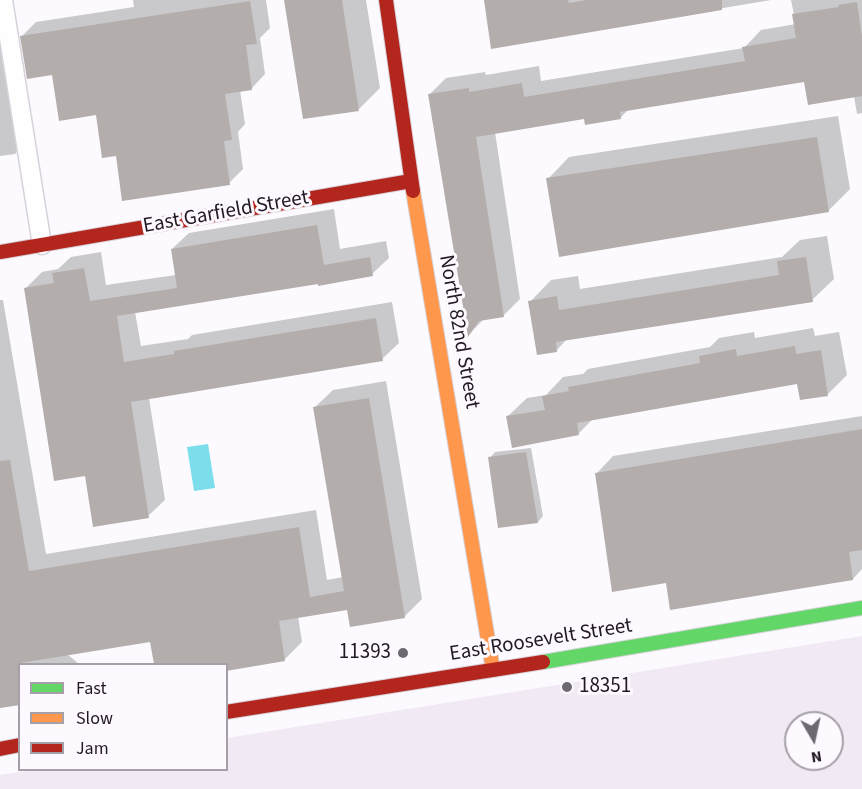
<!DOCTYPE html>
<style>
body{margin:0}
#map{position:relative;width:862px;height:789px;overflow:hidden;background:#fcfafe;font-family:"Source Sans 3",sans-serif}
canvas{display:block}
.legend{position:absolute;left:18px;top:663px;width:210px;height:108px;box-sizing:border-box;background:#fdf9ff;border:2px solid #a5a0a7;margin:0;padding:8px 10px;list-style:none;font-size:18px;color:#211a23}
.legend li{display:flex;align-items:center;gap:12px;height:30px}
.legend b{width:30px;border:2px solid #a5a0a7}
.north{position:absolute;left:784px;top:711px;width:60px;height:60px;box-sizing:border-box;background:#fdf9ff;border:2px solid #a5a0a7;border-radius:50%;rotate:171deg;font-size:16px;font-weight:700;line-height:24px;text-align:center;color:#211a23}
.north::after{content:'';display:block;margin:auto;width:21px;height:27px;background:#6e6870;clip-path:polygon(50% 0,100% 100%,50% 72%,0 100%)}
</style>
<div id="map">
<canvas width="862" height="789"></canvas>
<ul class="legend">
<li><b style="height:8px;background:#63d668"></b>Fast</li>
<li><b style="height:8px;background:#ff974d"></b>Slow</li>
<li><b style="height:8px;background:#b3261e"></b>Jam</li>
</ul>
<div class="north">N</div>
</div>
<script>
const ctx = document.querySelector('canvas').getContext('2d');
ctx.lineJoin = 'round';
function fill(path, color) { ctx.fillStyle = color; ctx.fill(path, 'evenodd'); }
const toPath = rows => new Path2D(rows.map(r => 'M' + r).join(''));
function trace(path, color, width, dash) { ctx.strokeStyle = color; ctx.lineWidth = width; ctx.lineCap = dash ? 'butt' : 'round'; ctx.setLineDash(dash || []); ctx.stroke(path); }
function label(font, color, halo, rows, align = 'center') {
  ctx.font = font + ' "Source Sans 3",sans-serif'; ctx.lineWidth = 6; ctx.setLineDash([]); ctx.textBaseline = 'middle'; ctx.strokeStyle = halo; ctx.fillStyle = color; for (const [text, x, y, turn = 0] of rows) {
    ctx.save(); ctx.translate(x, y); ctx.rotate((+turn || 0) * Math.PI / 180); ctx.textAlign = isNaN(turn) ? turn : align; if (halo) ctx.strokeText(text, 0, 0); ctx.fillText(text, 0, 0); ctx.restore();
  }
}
const built = toPath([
 [862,636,862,789,0,789,0,775,33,770,226,770,227,738],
 [796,723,832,723,832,759,796,759]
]);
const water = toPath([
 [208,444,215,488,194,491,187,447]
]);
const shadow = toPath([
 [0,0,32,136,15,154,0,156],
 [133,0,266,0,270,28,260,38,265,74,252,88,240,90,245,124,238,132,243,169,229,183,117,155,97,113,53,73,22,36,36,22,134,7],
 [286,0,366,0,380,88,359,109,305,118],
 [485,0,771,0,492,47],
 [791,0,862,0,862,113,857,114,854,96,805,81,629,109,620,118,585,117,495,132,520,299,503,316,484,319,469,334,429,95,446,78,485,72,486,75,539,66,541,81,744,48,761,30,796,24],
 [838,116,850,189,828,211,548,179,569,157],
 [334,209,340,249,386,241,389,258,372,274,135,312,141,346,188,339,192,335,392,302,399,343,382,359,149,398,165,500,148,516,86,474,26,288,42,272,58,269,71,257,101,252,106,285,176,275,172,249,189,233],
 [827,236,834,279,812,300,568,338,557,350,530,302,551,280,578,276,580,289,782,257,800,240],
 [0,300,3,300,46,554,316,510,327,580,343,577,315,407,333,390,386,381,422,599,404,617,348,608,298,616,302,642,284,660,226,664,155,664,151,640,67,654,79,664,20,664,0,706],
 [813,328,815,336,839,332,847,375,828,394,798,382,594,418,578,434,508,416,527,398,546,395,563,377,583,374,588,369,710,347,719,338,754,332,755,338],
 [862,416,862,569,853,579,667,581,597,473,613,456],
 [531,448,543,516,538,522,490,458,495,452]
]);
const building = toPath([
 [284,0,342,0,359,111,303,119],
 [484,0,568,0,569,3,587,0,722,0,722,10,491,49],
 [250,1,257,44,246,45,252,90,225,94,232,140,224,141,230,185,122,201,116,156,102,158,96,115,59,121,52,75,27,79,20,36],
 [857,2,862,37,862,96,808,105,804,82,620,112,621,119,585,125,584,119,476,137,504,317,479,321,468,337,428,94,469,88,469,92,522,83,524,97,745,61,742,47,796,38,792,14,839,7,838,5],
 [817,137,829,212,559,257,546,178],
 [317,225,324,265,370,257,373,276,318,286,318,284,117,316,124,362,174,354,174,351,376,318,383,361,131,402,149,518,93,527,85,476,54,481,24,288,54,283,52,273,84,268,90,301,177,288,171,249],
 [806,257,813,302,556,342,557,352,537,355,528,301,557,296,559,310,779,275,777,261],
 [795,346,796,354,821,350,828,396,800,400,797,384,577,423,579,435,512,448,506,416,545,410,542,396,569,391,568,387,700,363,699,356,736,349,737,356],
 [369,398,405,618,350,627,347,610,279,621,285,661,226,671,226,664,154,664,150,642,20,663,20,705,0,708,0,461,10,460,29,571,299,527,310,597,344,591,313,407],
 [862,429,862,550,849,552,853,580,670,610,666,583,612,592,595,473],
 [526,452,538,523,498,528,488,457]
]);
const street = toPath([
 [3,0,42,245]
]);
const fast = toPath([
 [543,662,862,608]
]);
const slow = toPath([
 [413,191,493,670]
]);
const jam = toPath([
 [386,0,413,191],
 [0,252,411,181],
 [226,712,543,662],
 [0,749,20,745]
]);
const markers = [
 [403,653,6,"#6e6870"],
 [567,687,6,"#6e6870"]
];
const streetNames = [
 ["East Garfield Street",226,213,-10],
 ["North 82nd Street",458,332,80],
 ["East Roosevelt Street",541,641,-9]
];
const poiNames = [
 ["11393",391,653],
 ["18351",579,687,"left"]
];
fill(built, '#f1eaf4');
fill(water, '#7bdeea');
fill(shadow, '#0003');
fill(building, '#b3adac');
trace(street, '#d7d2da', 21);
trace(fast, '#d7d2da', 16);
trace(slow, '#d7d2da', 16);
trace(jam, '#d7d2da', 16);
trace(street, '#fffeff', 18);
trace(fast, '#63d668', 14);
trace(slow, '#ff974d', 14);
trace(jam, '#b3261e', 14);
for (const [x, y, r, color] of markers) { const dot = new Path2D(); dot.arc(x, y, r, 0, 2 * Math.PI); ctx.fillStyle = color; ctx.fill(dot); trace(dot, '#fdf9ff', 2); }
label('21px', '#211a23', '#fdf9ff', streetNames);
label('21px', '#211a23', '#fdf9ff', poiNames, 'right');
</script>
